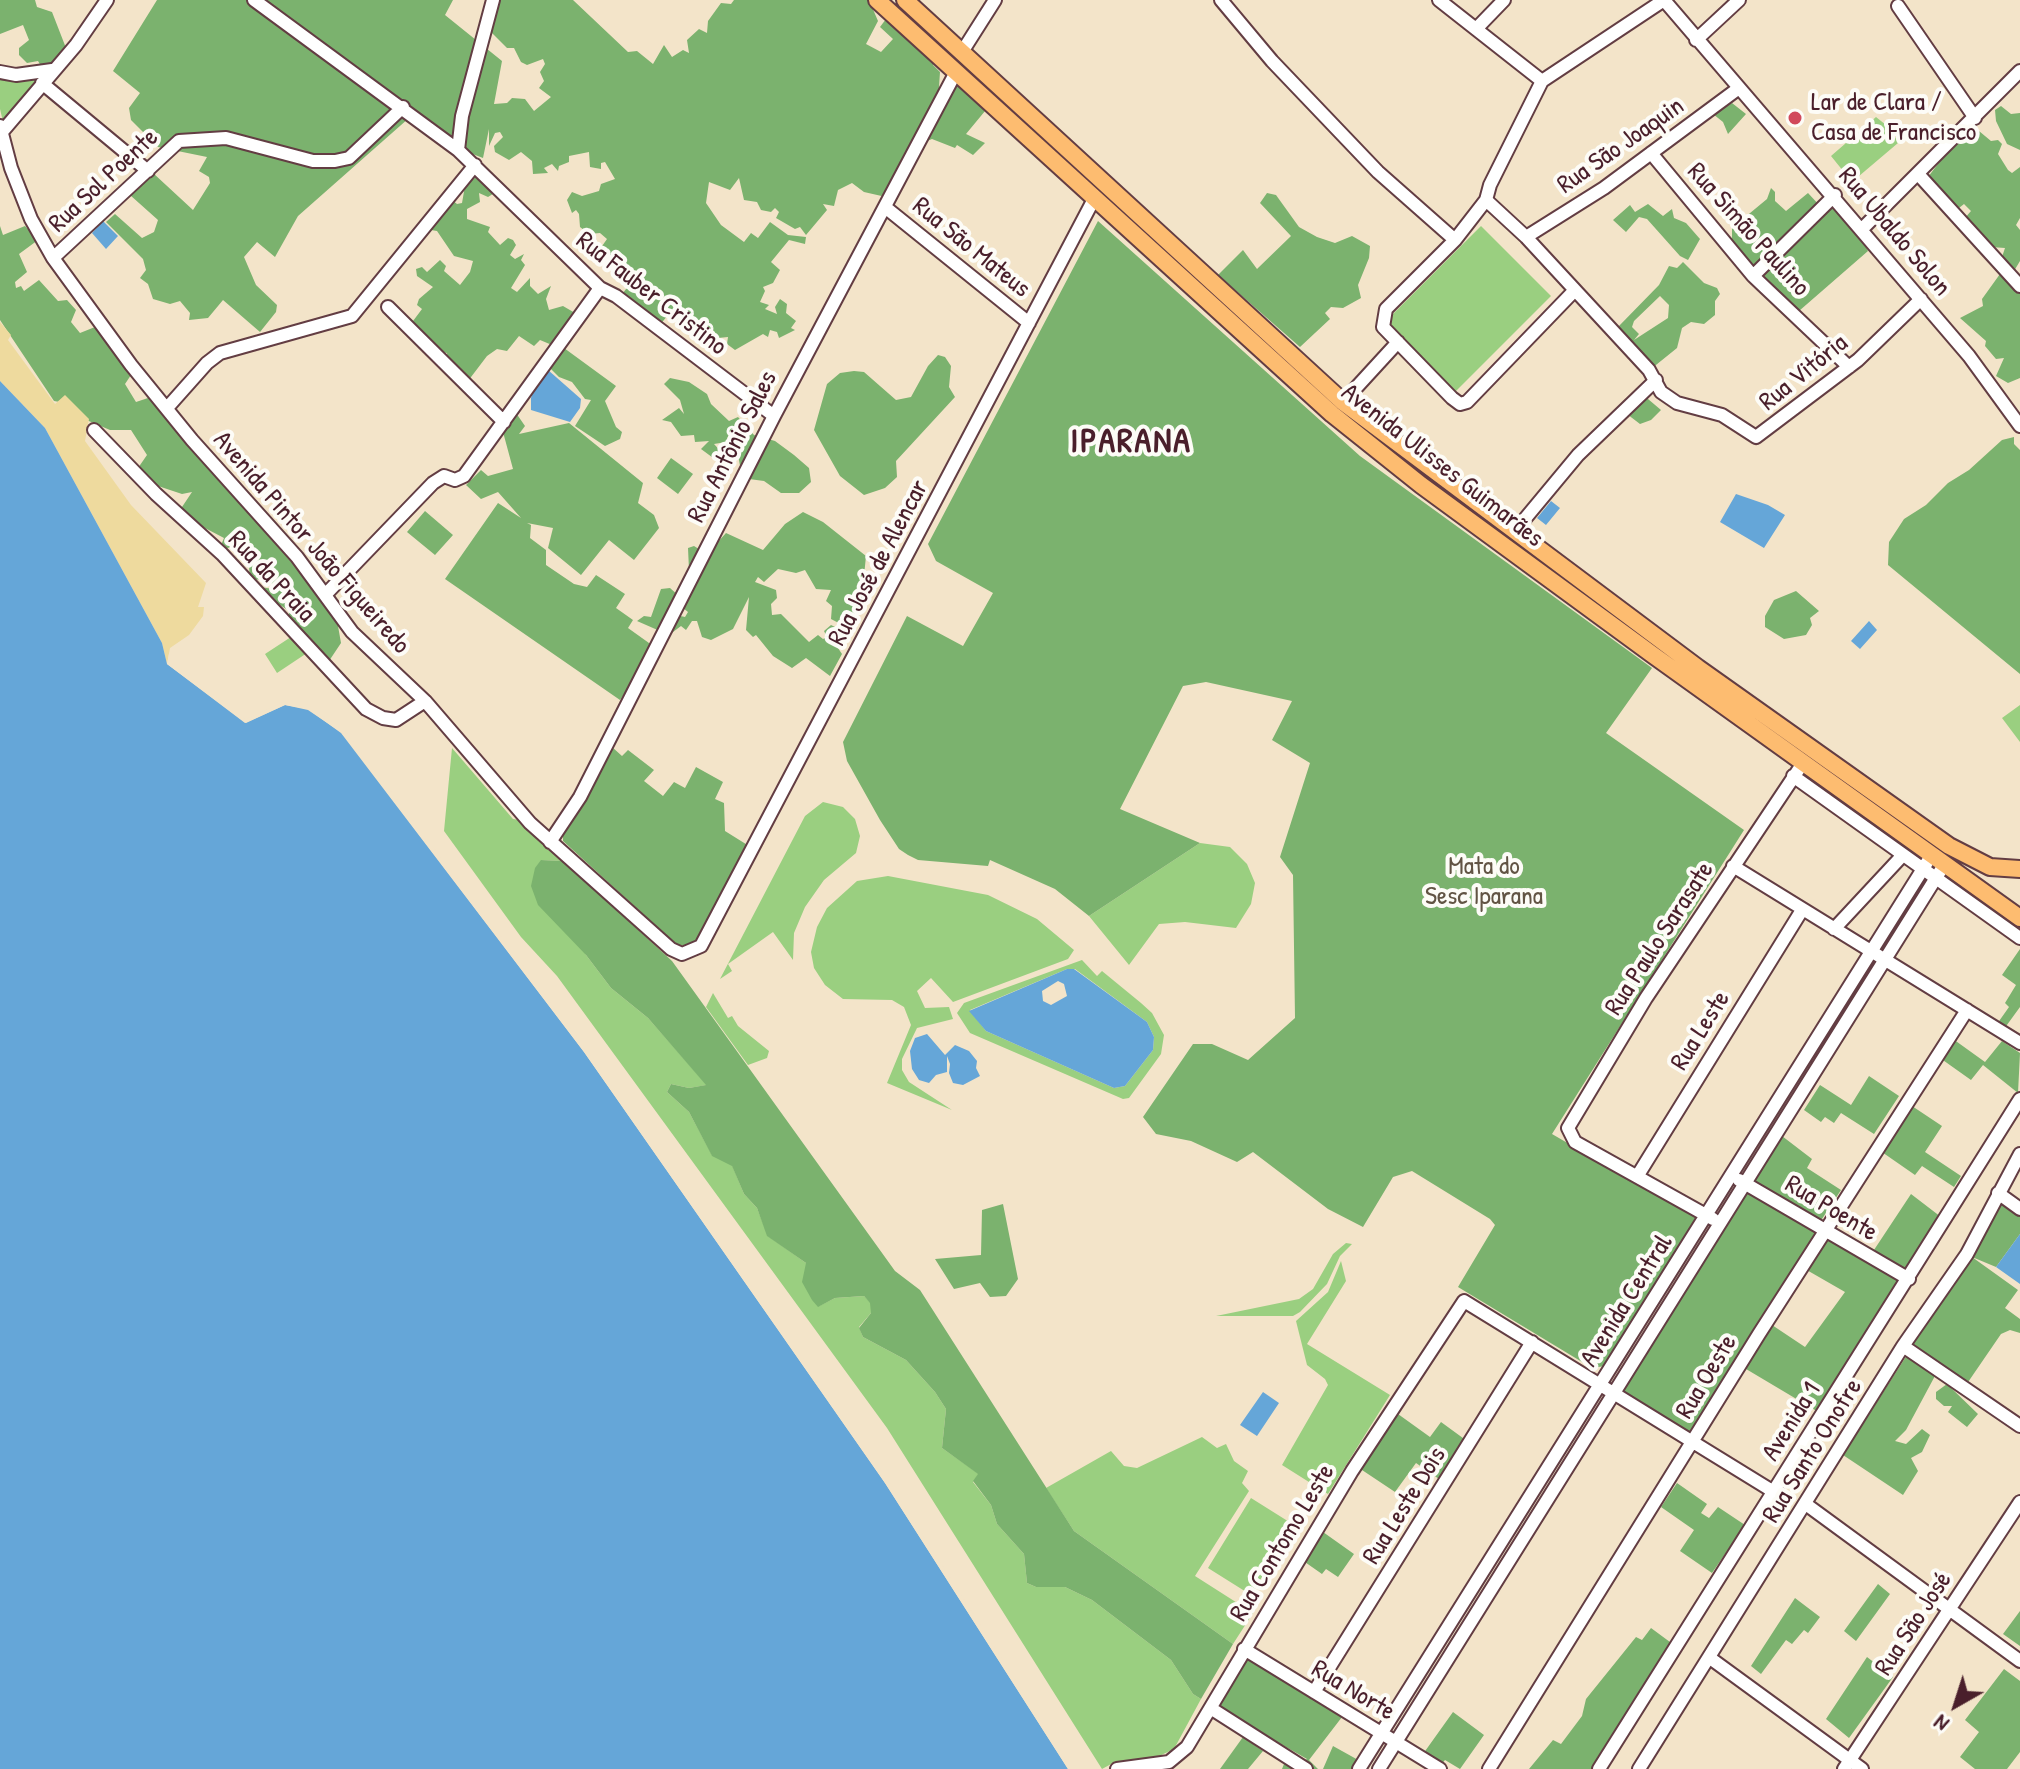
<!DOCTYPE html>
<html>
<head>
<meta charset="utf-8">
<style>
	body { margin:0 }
	#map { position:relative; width:2020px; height:1769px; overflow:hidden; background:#f3e4c9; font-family:"Patrick Hand",sans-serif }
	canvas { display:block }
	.north { position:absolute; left:1916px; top:1665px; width:80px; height:80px; -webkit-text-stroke:6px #fdfcf7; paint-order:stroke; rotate:219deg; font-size:22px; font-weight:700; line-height:32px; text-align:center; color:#4a1f2b }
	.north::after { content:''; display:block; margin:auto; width:28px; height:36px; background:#4a1f2b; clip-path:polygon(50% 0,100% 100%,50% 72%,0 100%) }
</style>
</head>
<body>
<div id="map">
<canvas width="2020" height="1769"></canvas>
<div class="north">N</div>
</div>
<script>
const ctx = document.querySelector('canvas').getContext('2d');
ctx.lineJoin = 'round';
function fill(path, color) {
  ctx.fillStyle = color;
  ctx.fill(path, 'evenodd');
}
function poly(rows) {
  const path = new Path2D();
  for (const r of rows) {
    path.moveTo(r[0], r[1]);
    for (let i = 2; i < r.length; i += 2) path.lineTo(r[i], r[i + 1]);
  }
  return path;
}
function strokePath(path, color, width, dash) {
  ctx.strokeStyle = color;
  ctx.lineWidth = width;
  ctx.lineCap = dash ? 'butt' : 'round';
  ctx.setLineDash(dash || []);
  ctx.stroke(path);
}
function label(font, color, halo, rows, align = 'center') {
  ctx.font = font + ' "Patrick Hand",sans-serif';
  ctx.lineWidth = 8;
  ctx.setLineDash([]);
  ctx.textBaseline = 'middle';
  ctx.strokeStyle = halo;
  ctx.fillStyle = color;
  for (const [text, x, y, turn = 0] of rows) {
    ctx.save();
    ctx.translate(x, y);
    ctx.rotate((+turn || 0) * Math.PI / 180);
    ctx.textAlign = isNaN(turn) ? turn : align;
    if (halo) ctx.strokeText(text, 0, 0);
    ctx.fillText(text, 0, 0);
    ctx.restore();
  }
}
fill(poly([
	[0,75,41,80,4,126,0,109],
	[1876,117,1891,129,1898,143,1852,182,1831,156],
	[1481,226,1551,296,1455,392,1385,322],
	[294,635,307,653,277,673,265,654],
	[2020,705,2020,742,2002,718],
	[452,748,513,819,520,820,563,861,541,860,586,955,611,988,648,1018,707,1085,689,1088,671,1084,667,1092,689,1112,712,1155,732,1165,744,1194,757,1208,768,1236,806,1263,819,1306,835,1298,864,1296,871,1303,871,1313,859,1327,863,1337,906,1360,935,1392,946,1409,942,1448,979,1474,973,1482,991,1505,997,1524,1024,1554,1027,1583,1036,1587,1065,1587,1092,1600,1171,1660,1193,1694,1201,1699,1174,1749,1155,1758,1113,1763,1102,1769,887,1428,557,976,521,937,444,831],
	[823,802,843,807,855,819,860,836,856,853,824,880,805,907,794,933,793,960,773,932,728,964,732,971,720,979,805,816],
	[1200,843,1230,847,1247,864,1255,883,1251,904,1236,928,1185,922,1159,924,1129,965,1089,916],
	[888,876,988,895,1037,919,1074,950,1068,959,953,1002,931,978,917,991,925,1008,949,1007,953,1019,917,1028,902,1059,902,1070,909,1082,952,1110,887,1083,911,1025,904,1007,892,1000,843,999,825,985,814,968,811,952,817,927,827,908,857,881],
	[1082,960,1097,976,1102,971,1141,1003,1152,1013,1164,1035,1161,1054,1129,1098,1123,1099,970,1033,957,1013,964,1003],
	[1067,969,1075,969,1147,1022,1154,1037,1153,1050,1125,1086,1114,1088,986,1031,970,1010],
	[713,993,728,1018,732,1016,738,1026,769,1051,767,1058,748,1065,706,1007],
	[1346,1243,1352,1244,1340,1256,1327,1284,1300,1312,1293,1316,1216,1316,1299,1299,1313,1289,1333,1254],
	[1341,1261,1346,1281,1307,1344,1390,1395,1328,1494,1282,1465,1328,1385,1325,1379,1307,1365,1296,1321,1328,1292],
	[1202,1437,1217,1448,1226,1444,1234,1461,1248,1471,1242,1483,1249,1491,1195,1576,1253,1613,1233,1644,1074,1531,1046,1488,1111,1451,1124,1466,1137,1468],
	[1251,1498,1294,1525,1251,1595,1208,1568]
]), '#9acf80');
fill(poly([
	[0,0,35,0,37,7,52,12,66,48,51,67,41,66,38,61,27,63,19,55,19,48,29,40,23,25,0,34],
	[157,0,453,0,445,15,502,61,494,104,507,103,512,98,525,99,534,111,551,97,539,88,544,81,540,72,545,64,543,59,527,65,521,62,514,48,507,48,486,27,497,0,573,0,628,52,637,51,653,64,664,45,672,57,683,50,689,53,687,40,699,29,707,33,708,21,721,3,731,4,734,0,869,0,878,21,866,44,881,52,893,39,880,27,886,19,935,60,933,65,940,72,939,87,962,85,990,105,966,134,985,143,973,155,957,145,955,148,932,139,927,141,886,197,864,192,852,183,838,190,834,206,823,204,827,210,806,235,800,227,795,229,776,218,779,212,775,208,771,212,761,210,757,202,744,200,739,178,730,190,709,182,706,203,721,225,744,242,751,233,758,238,770,222,788,235,806,237,805,244,789,240,771,262,780,270,773,283,763,287,765,291,760,302,769,305,765,309,777,314,775,307,780,299,787,304,786,313,796,321,791,328,795,330,779,338,777,332,770,330,768,337,763,334,735,350,727,344,728,337,708,339,691,332,700,322,688,313,679,323,668,315,659,326,620,297,638,273,600,249,607,239,600,233,589,234,580,227,579,214,576,210,572,213,567,200,572,192,582,196,599,191,601,184,615,179,605,162,601,163,601,169,590,167,589,152,569,156,569,162,559,166,558,171,552,164,544,168,548,173,533,174,532,161,521,152,509,160,495,152,494,146,503,137,500,132,495,133,489,146,489,129,483,158,436,140,409,118,298,216,275,257,257,242,244,257,256,285,277,305,276,312,260,332,223,300,208,318,189,320,190,313,180,301,170,304,153,299,148,284,140,278,146,270,143,259,106,222,115,214,142,238,154,232,158,220,130,195,153,173,193,210,210,183,209,177,199,171,207,157,158,147,131,120,129,108,140,93,113,71],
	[1732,103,1746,114,1728,134,1723,122,1713,114],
	[2001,106,2011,114,2020,113,2020,150,2007,144,1996,121,1995,110],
	[1979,131,1991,141,1998,140,2002,144,1998,154,2008,170,2012,173,2020,167,2020,218,2016,225,2020,230,2020,261,2014,271,2002,257,2005,248,1991,247,1964,219,1971,211,1964,204,1959,208,1928,177,1957,139,1968,141],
	[477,176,496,192,488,197,479,193,480,202,467,209,467,219,490,227,488,232,500,245,508,238,513,240,516,245,510,255,515,259,524,254,521,260,525,265,511,288,517,292,530,278,530,286,538,294,551,286,546,299,549,310,563,306,575,313,552,345,540,340,534,346,519,336,507,351,497,349,487,356,468,381,458,367,448,364,447,353,434,351,405,316,413,321,422,309,417,305,419,299,433,287,417,276,416,269,422,267,427,272,440,260,446,266,444,271,460,285,470,272,473,261,454,256,437,231,431,230,452,200,457,204,462,203,465,186],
	[1771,188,1775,192,1775,201,1786,211,1808,193,1821,207,1754,267,1732,240,1732,228,1767,199],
	[1267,193,1276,195,1299,227,1317,237,1335,243,1352,236,1370,246,1369,258,1358,285,1361,298,1343,308,1331,307,1325,313,1330,319,1300,347,1218,275,1243,250,1257,269,1291,236,1260,203],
	[1648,204,1663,216,1672,209,1674,218,1686,223,1700,239,1688,260,1680,256,1647,219,1639,217,1626,232,1613,220,1630,205,1635,212],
	[1834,206,1857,230,1868,251,1799,311,1765,280,1764,274,1829,207],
	[1098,221,1360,456,1652,668,1606,733,1744,830,1552,1134,1700,1220,1605,1366,1592,1368,1458,1287,1495,1225,1490,1219,1412,1171,1393,1177,1363,1227,1328,1209,1253,1152,1237,1162,1191,1141,1156,1134,1143,1117,1193,1044,1212,1044,1248,1060,1295,1018,1293,875,1280,857,1310,763,1272,740,1292,701,1206,682,1183,686,1120,809,1200,843,1089,916,1055,889,990,860,988,866,918,860,908,855,899,849,880,820,847,761,843,742,907,616,963,646,993,593,936,561,928,544],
	[0,226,3,235,25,226,38,240,19,254,27,272,15,282,16,288,21,286,24,291,39,280,58,301,67,300,76,310,71,322,80,333,100,325,125,362,131,375,125,384,136,402,151,397,232,493,277,527,347,629,338,626,341,643,329,661,289,622,289,611,258,590,260,587,280,590,265,578,250,581,249,566,253,557,245,553,242,557,236,546,219,550,224,538,203,527,201,534,178,513,192,492,182,494,158,486,138,468,147,455,131,430,110,430,77,416,65,403,54,401,0,320],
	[1683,262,1704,283,1717,288,1720,294,1715,301,1715,315,1704,324,1691,322,1682,328,1677,348,1651,369,1619,330,1619,326,1659,285,1669,266,1677,268],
	[1660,296,1669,305,1668,318,1634,340,1639,334,1632,327,1634,321],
	[2000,274,2020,291,2020,378,2008,383,1996,376,2004,358,1996,359,1985,346,1986,341,1960,318,1983,306,1982,299],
	[564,348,616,386,605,401,616,427,622,432,620,439,605,446,575,426,591,400,585,399,572,382,559,377,550,368],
	[938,355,945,357,951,366,949,387,955,397,896,461,897,477,885,488,864,495,840,476,814,430,827,384,840,373,854,371,864,372,896,400,911,397,928,366],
	[670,378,689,382,707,394,711,404,729,421,738,417,754,435,775,441,794,455,809,468,811,482,799,493,781,493,764,481,749,479,741,471,738,455,728,447,741,436,730,431,726,442,714,444,725,456,720,463,701,449,709,441,695,442,694,435,681,436,671,422,662,420,679,408,684,414,680,400,664,384],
	[1648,399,1661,410,1651,420,1640,424,1623,411,1632,400],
	[516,413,525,426,519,434,569,423,643,483,638,503,654,515,659,528,634,560,609,540,581,575,548,548,553,528,527,523,531,525,530,538,546,550,546,565,574,584,587,587,596,575,625,594,616,608,633,620,628,628,656,648,620,700,445,579,498,503,521,518,498,492,481,499,466,485,481,470,488,476,513,469,503,432],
	[2014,437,2014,444,2020,450,2020,674,1888,565,1889,542,1904,519,1926,505,1948,483,1969,470,2002,440],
	[671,458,693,474,678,494,657,478],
	[425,511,453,535,435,555,407,532],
	[803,512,823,522,866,556,864,576,873,583,869,590,866,590,853,620,858,623,852,630,831,619,832,606,826,601,831,590,816,589,805,570,796,573,778,569,764,582,758,577,755,582,776,590,777,598,771,604,772,615,781,614,809,642,818,635,823,639,827,637,824,631,831,625,835,627,840,633,834,642,842,654,830,676,806,658,792,668,773,656,756,635,753,637,746,630,749,597,733,629,711,640,702,637,697,621,692,621,686,630,681,626,669,635,637,621,644,616,651,617,661,589,670,588,679,596,676,615,685,617,688,612,683,608,698,576,689,570,688,548,694,546,707,554,726,533,763,550,785,524],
	[1796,591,1819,611,1810,618,1812,625,1806,635,1784,639,1765,627,1765,616,1774,600],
	[612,747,622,756,628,750,654,770,644,781,663,796,674,782,685,788,696,767,723,782,715,799,724,803,725,831,749,846,703,935,692,945,677,945,563,841,563,834],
	[541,860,563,861,672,961,895,1271,920,1290,1074,1531,1233,1644,1201,1699,1193,1694,1171,1660,1092,1600,1065,1587,1036,1587,1027,1583,1024,1554,997,1524,991,1505,973,1481,978,1474,942,1448,946,1409,935,1392,906,1360,863,1337,859,1328,871,1313,870,1303,864,1296,835,1298,818,1307,812,1300,802,1282,806,1263,767,1236,757,1208,744,1194,732,1166,712,1156,689,1112,667,1092,671,1084,689,1088,706,1085,648,1018,611,988,586,955,538,905,531,886,535,868],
	[2020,949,2020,1007,2004,1029,1997,1024,2009,1007,2005,1003,2016,985,2002,975],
	[1953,1039,1985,1062,2002,1041,2020,1053,2018,1093,1983,1065,1971,1080,1940,1058],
	[1869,1076,1899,1096,1874,1134,1841,1113,1834,1123,1825,1117,1821,1122,1804,1110,1820,1085,1851,1105],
	[1909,1104,1942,1126,1925,1152,1961,1176,1954,1187,1922,1166,1915,1175,1879,1150],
	[1782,1136,1812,1159,1807,1168,1841,1190,1820,1222,1753,1182],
	[1747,1190,1818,1234,1707,1404,1707,1412,1688,1434,1620,1391],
	[2003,1193,2020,1205,2020,1234,1996,1267,1972,1257,2018,1290,2005,1308,2020,1319,2020,1333,2010,1330,2001,1334,1964,1388,1903,1346],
	[1911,1194,1941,1217,1902,1274,1870,1256],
	[1003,1204,1018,1279,1006,1296,990,1297,980,1283,954,1289,935,1259,981,1255,982,1210],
	[1826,1236,1905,1281,1820,1413,1741,1366,1769,1323,1805,1347,1845,1292,1805,1269],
	[1907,1355,1936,1374,1906,1430,1895,1441,1906,1444,1922,1429,1930,1435,1922,1452,1911,1458,1918,1471,1903,1495,1843,1455],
	[1947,1384,1978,1414,1967,1427,1948,1412,1952,1406,1944,1406,1936,1399,1936,1392],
	[1398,1414,1430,1437,1441,1422,1467,1441,1439,1479,1416,1463,1395,1492,1359,1468],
	[1677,1483,1707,1504,1701,1513,1709,1518,1718,1507,1745,1525,1712,1573,1680,1551,1694,1530,1661,1507],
	[1323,1532,1354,1554,1338,1577,1326,1569,1322,1574,1302,1560],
	[1878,1584,1890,1594,1856,1641,1844,1631],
	[1795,1598,1820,1617,1808,1633,1804,1630,1792,1644,1786,1640,1761,1674,1751,1666],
	[2020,1611,2020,1646,2003,1634],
	[1651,1628,1674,1645,1596,1769,1529,1769,1553,1740,1561,1744,1582,1716,1586,1699,1636,1637,1642,1640],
	[1242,1654,1342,1717,1309,1760,1318,1769,1282,1769,1284,1764,1296,1765,1307,1759,1216,1707],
	[1867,1657,1893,1677,1849,1738,1826,1719],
	[2004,1669,2020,1681,2020,1752,2007,1769,1975,1769,1960,1757,1979,1732,1965,1720],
	[1453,1712,1484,1735,1460,1769,1445,1760,1440,1766,1423,1754],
	[1243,1737,1263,1751,1248,1769,1220,1769],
	[1333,1746,1360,1761,1355,1769,1323,1769]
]), '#7bb26e');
fill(poly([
	[0,322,11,335,8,340,55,404,65,395,89,419,85,441,131,505,206,583,198,607,204,607,203,616,189,635,170,648,167,664,162,643,45,428,0,381]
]), '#eeda9e');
fill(poly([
	[103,221,118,236,106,249,92,233],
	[548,370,581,399,580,408,570,422,531,410,531,398,536,383],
	[0,381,45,428,162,643,167,664,245,723,285,705,308,709,341,733,584,1052,885,1483,1068,1769,0,1769],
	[1736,494,1768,505,1785,515,1764,548,1720,522],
	[1551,501,1560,508,1546,525,1537,518],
	[1869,621,1877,630,1860,649,1851,641],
	[1067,969,1074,969,1147,1022,1154,1037,1153,1050,1125,1086,1114,1088,986,1031,969,1011],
	[1058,981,1064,984,1067,996,1051,1005,1043,1001,1042,991],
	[927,1034,945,1055,955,1045,969,1051,977,1061,976,1068,980,1076,963,1085,953,1083,949,1073,950,1064,947,1056,947,1072,936,1075,929,1083,919,1080,912,1069,910,1051,915,1038],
	[2020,1234,2020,1284,1996,1267],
	[1263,1392,1279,1403,1257,1436,1240,1425]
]), '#65a6d8');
fill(poly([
	[169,654,171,662,246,719,285,701,310,706,345,731,587,1050,888,1480,1072,1769,1068,1769,885,1483,584,1052,342,733,308,710,285,705,246,723,167,664]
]), '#f3e4c9');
const minor = poly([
	[254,0,458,150,600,288,616,296,774,416],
	[1221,0,1272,61,1378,172,1455,240],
	[1439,0,1542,81],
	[1664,0,1969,356,2020,426],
	[1898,6,1975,118],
	[1476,29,1504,0],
	[1696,40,1739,0],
	[962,52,995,0],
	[0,72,16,75,52,70],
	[42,83,148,171],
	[0,126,11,168,31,219,53,258,131,365,192,440,297,557,352,632,425,701,530,823,671,949,682,954,701,946,1094,199],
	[1,133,76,45,107,0],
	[458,150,462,116,493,0],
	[1651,153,1753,276,1849,367],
	[1919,175,2020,286],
	[1486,200,1526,237,1649,370,1661,392,1677,403,1722,415,1756,437,1858,360,1921,299],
	[885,207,1029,323],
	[1862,229,2020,71],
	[1526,237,1604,188,1739,88],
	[53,258,179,141,226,138,313,161,335,161,349,158,403,107],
	[1753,276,1835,195],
	[1574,291,1467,402,1460,404,1452,398,1383,327,1386,309,1455,240,1486,200,1490,185,1542,81,1664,0],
	[388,307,504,422],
	[1343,402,1398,342],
	[167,408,207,363,220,353,352,316,475,165],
	[94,430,156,494,222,554,366,709,383,718,396,720,425,701],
	[1514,532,1578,455,1656,380],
	[325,595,433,483,444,476,455,480,464,476,600,288],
	[1793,776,2020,938],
	[550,842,580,797,774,416,956,72],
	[1733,866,2020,1043],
	[1834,929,1902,856],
	[1638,1175,1802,910],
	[1739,1180,1909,1279],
	[1998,1193,2020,1209],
	[1713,1219,1575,1142,1568,1128,1646,998,1803,763],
	[1903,1346,2020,1426],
	[1807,1505,2020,1661],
	[1244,1649,1440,1769],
	[1710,1658,1862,1769],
	[1314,1692,1532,1342],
	[1212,1709,1306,1769],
	[1117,1769,1169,1762,1187,1747,1352,1471,1464,1301,1774,1492],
	[1359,1769,1931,856],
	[1379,1769,1944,865],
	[1489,1769,1759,1334,1967,1010],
	[1599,1769,2020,1099],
	[1639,1769,1903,1346,1967,1254,2020,1154],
	[1844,1769,2020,1502]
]);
const major = poly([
	[877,0,1332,414,1421,485,1653,655,2020,918],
	[905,0,1343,402,1698,668,1949,846,1990,867,2020,869]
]);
strokePath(minor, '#633d43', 16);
strokePath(major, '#633d43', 20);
strokePath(minor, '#fff', 12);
strokePath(major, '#fdbc70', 16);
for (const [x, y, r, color] of [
	[1795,118,8,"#d1495b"]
]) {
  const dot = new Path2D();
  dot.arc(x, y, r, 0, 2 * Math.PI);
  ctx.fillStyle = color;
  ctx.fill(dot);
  strokePath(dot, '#fdfcf7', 3);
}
label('26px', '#4a1f2b', '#fdfcf7', [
	["Lar de Clara /",1811,103],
	["Casa de Francisco",1811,133]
], 'left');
label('26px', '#4a1f2b', '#fdfcf7', [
	["Rua São Joaquin",1621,146,-35],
	["Rua Sol Poente",104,181,-43],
	["Rua Simão Paulino",1748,230,48],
	["Rua Ubaldo Solon",1894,232,50],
	["Rua São Mateus",971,248,39],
	["Rua Fauber Cristino",651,294,38],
	["Rua Vitória",1804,373,-39],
	["Rua Antônio Sales",733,447,-63],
	["Avenida Ulisses Guimarães",1442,466,38],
	["Avenida Pintor João Figueiredo",311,543,49],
	["Rua José de Alencar",879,563,-62],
	["Rua da Praia",271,577,47],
	["Rua Paulo Sarasate",1660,939,-57],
	["Rua Leste",1701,1031,-58],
	["Rua Poente",1831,1209,31],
	["Avenida Central",1627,1301,-58],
	["Rua Oeste",1707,1377,-59],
	["Avenida 1",1792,1422,-58],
	["Rua Santo Onofre",1813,1451,-58],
	["Rua Leste Dois",1405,1506,-58],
	["Rua Contomo Leste",1283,1543,-59],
	["Rua São José",1914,1624,-57],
	["Rua Norte",1353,1691,31]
]);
label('26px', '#625444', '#fdfcf7', [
	["Mata do",1484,867],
	["Sesc Iparana",1484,897]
]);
ctx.letterSpacing = '2px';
label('bold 34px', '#4a1f2b', '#fdfcf7', [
	["IPARANA",1131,443]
]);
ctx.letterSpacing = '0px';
</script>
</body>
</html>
